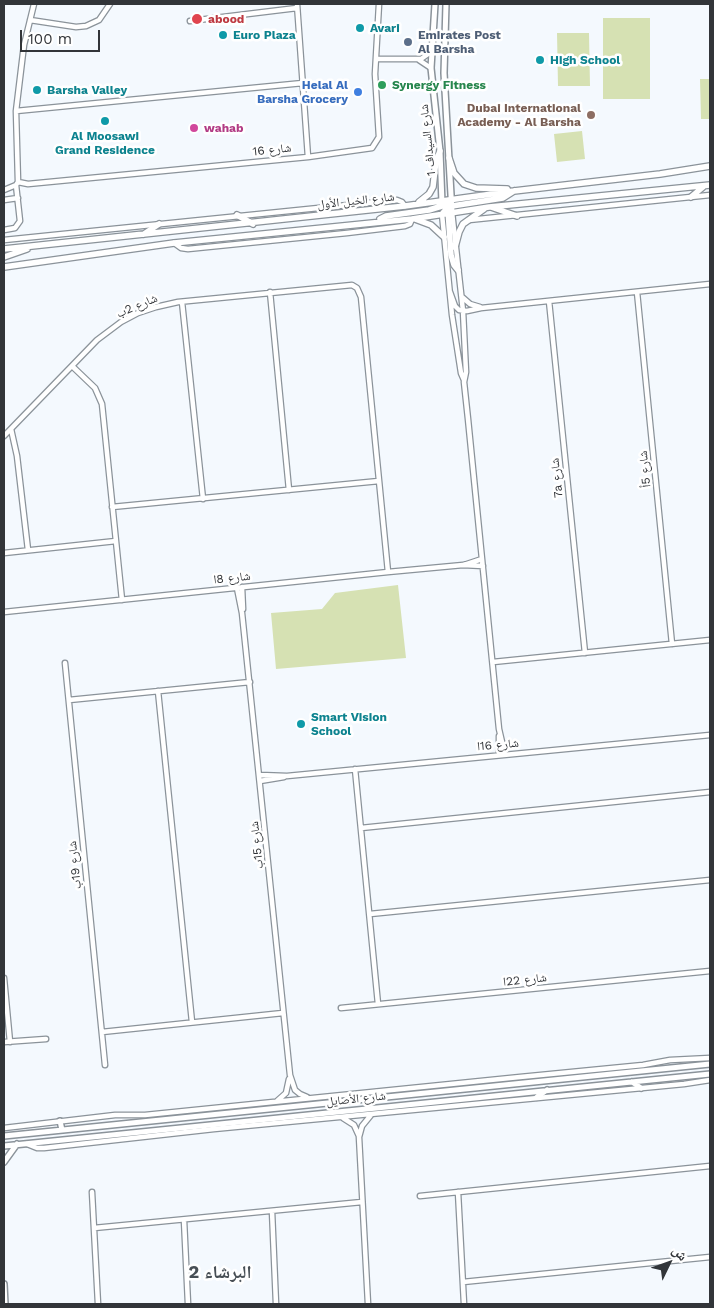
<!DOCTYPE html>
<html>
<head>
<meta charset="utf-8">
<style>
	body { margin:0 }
	#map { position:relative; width:714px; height:1308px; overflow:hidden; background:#f4f9fe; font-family:"Work Sans","Noto Naskh Arabic",sans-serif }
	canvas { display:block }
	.frame { position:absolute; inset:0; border:5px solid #323539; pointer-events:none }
	.north { position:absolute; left:644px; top:1238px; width:50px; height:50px; -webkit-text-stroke:4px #fff; paint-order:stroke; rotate:48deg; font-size:14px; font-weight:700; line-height:20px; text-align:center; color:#323539 }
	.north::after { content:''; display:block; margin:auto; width:18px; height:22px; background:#323539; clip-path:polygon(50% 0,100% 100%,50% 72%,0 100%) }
	.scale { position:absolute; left:20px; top:30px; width:80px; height:22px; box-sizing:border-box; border:2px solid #323539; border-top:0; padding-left:6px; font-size:15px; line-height:18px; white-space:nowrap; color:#323539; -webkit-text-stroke:4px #fff; paint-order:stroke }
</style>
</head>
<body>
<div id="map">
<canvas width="714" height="1308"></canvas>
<div class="frame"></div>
<div class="north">ش</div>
<div class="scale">100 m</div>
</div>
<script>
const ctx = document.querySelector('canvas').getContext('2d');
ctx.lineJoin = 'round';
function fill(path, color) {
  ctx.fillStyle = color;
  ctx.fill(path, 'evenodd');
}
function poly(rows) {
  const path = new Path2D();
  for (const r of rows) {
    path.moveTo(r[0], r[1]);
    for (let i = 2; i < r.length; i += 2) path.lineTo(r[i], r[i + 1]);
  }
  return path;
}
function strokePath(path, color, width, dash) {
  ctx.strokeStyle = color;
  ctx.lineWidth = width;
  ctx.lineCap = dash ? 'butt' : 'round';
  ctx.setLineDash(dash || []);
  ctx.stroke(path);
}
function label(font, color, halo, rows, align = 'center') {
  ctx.font = font + ' "Work Sans","Noto Naskh Arabic",sans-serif';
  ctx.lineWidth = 5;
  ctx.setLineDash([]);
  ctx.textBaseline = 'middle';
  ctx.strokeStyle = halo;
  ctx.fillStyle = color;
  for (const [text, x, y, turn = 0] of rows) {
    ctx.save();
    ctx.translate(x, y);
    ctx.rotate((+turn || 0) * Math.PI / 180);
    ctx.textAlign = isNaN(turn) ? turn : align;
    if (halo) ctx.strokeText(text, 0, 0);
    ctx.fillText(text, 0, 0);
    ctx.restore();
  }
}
fill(poly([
	[603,18,650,18,650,99,603,99],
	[557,33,589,33,590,86,558,86],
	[700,79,710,79,710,119,701,119],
	[582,131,585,159,557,162,554,134],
	[398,585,406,658,276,669,271,613,322,609,335,593]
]), '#d6e1b3');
const minor = poly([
	[34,4,24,45,16,111,18,182,28,184,308,157,372,148,379,137,375,74,379,4],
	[297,4,308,157],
	[30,20,76,27,86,26,99,20,110,4],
	[190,21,297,8],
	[376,59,421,59,431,52],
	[419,60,431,68],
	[16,111,303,83],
	[4,190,16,185],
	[4,200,18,198],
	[452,212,463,311,466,372,464,382,468,419,499,729,505,755],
	[442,214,452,315,461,373,464,380],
	[469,220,710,195],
	[4,230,15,228,20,221,16,185,18,182],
	[4,240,397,200,402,202,405,206],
	[174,243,181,248,188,249,347,233,405,226,410,224,412,219],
	[270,292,289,490],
	[450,292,455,306,459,310,467,311,481,308,710,284],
	[637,292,672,644],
	[462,297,470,304,480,307],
	[549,301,585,653],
	[182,302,203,499],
	[72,366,95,388,102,404,122,600],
	[11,429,17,456,28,550],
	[4,436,97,340,121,322,138,313,156,307,178,302,352,285,357,288,361,297,388,572],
	[112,507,379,481],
	[4,553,116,541],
	[464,565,482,559],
	[242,587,243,609],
	[237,588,242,613,290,1075,295,1090,300,1094,307,1097],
	[4,612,388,572,463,565,483,566],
	[493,662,710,640],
	[65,663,105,1065],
	[158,691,192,1022],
	[69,700,250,682],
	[499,755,499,736],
	[355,769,378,1004],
	[260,775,287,776,710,735],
	[260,781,284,777],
	[361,828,710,792],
	[370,914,710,880],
	[4,978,10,1042],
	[341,1008,710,971],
	[102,1032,283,1013],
	[4,1042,46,1039],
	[277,1101,286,1093,289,1079],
	[343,1118,354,1125,359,1136],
	[4,1128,115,1115,145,1115,520,1077,643,1065,670,1060,710,1058],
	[27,1144,37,1148,44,1148,214,1129,684,1084,710,1080],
	[92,1192,98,1304],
	[458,1192,464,1304],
	[420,1196,710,1166],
	[272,1211,276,1304],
	[184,1220,188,1304],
	[94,1228,362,1202],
	[463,1282,710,1257],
	[368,1304,359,1137,362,1126,371,1115]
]);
const tertiary = poly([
	[435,4,431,68,440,151,442,203],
	[446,4,444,73,452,212],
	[632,1082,641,1088],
	[537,1097,547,1090],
	[60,1121,62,1130],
	[4,1136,710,1064],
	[4,1146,710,1074],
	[4,1162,17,1144],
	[4,1284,5,1304]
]);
const secondary = poly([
	[449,158,454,173,464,184,476,188,507,189],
	[691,197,703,187],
	[419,202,429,194,433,187,436,161,440,151],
	[491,207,517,216],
	[448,210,451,255,454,265,458,270],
	[442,214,448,207,452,206,503,198,514,191],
	[237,215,253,224],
	[380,219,386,216,429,210,442,206,451,199],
	[415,219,431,225,444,237],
	[144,234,159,224],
	[455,247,459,232,463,224,484,209],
	[4,249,405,206,514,191,660,174,710,166],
	[4,257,27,249],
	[4,267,174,243,412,219,489,207,710,185]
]);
strokePath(minor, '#8b939a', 7);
strokePath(tertiary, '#8b939a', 8);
strokePath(secondary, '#8b939a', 8);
strokePath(minor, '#fff', 4.5);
strokePath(tertiary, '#fff', 5);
strokePath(secondary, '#fff', 5.5);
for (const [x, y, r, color] of [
	[197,19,6,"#e0444e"],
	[360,28,5,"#0f9aa8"],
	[223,35,5,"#0f9aa8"],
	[408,42,5,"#5c6f8a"],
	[540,60,5,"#0f9aa8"],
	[382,85,5,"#2e9e5b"],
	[37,90,5,"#0f9aa8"],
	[358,92,5,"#3f7fe0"],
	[591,115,5,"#8d6e63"],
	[105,121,5,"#0f9aa8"],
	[194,128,5,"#d1479c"],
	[301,724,5,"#0f9aa8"]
]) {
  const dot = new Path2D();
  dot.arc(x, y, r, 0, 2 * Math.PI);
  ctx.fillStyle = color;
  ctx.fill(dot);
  strokePath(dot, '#fff', 2);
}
label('bold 12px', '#be3a42', '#fff', [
	["abood",208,19]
], 'left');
label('bold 12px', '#0d838f', '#fff', [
	["Avari",370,28],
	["Euro Plaza",233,35],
	["High School",550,60],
	["Barsha Valley",47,90],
	["Al Moosawi",105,136,"center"],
	["Grand Residence",105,150,"center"],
	["Smart Vision",311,717],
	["School",311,731]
], 'left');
label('bold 12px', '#4e5e75', '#fff', [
	["Emirates Post",418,35],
	["Al Barsha",418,49]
], 'left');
label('bold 12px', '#366cbe', '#fff', [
	["Helal Al",348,85],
	["Barsha Grocery",348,99]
], 'right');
label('bold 12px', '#27864d', '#fff', [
	["Synergy Fitness",392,85]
], 'left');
label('bold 12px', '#785e54', '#fff', [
	["Dubai International",581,108],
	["Academy - Al Barsha",581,122]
], 'right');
label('bold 12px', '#b23c85', '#fff', [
	["wahab",204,128]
], 'left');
label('12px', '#323539', '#fff', [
	["شارع السيداف 1",428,140,-96],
	["شارع 16",272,150,-6],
	["شارع الخيل الأول",356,201,-6],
	["شارع 2ب",137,306,-23],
	["شارع 5أ",645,469,-96],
	["7a شارع",557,478,-96],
	["شارع 8ا",232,578,-6],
	["شارع 16ا",498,745,-5],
	["شارع 15ب",257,845,-96],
	["شارع 19ب",75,865,-96],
	["شارع 22ا",525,980,-6],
	["شارع الأصايل",356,1099,-6]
]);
label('bold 18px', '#484f55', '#fff', [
	["البرشاء 2",220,1273]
]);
</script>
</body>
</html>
